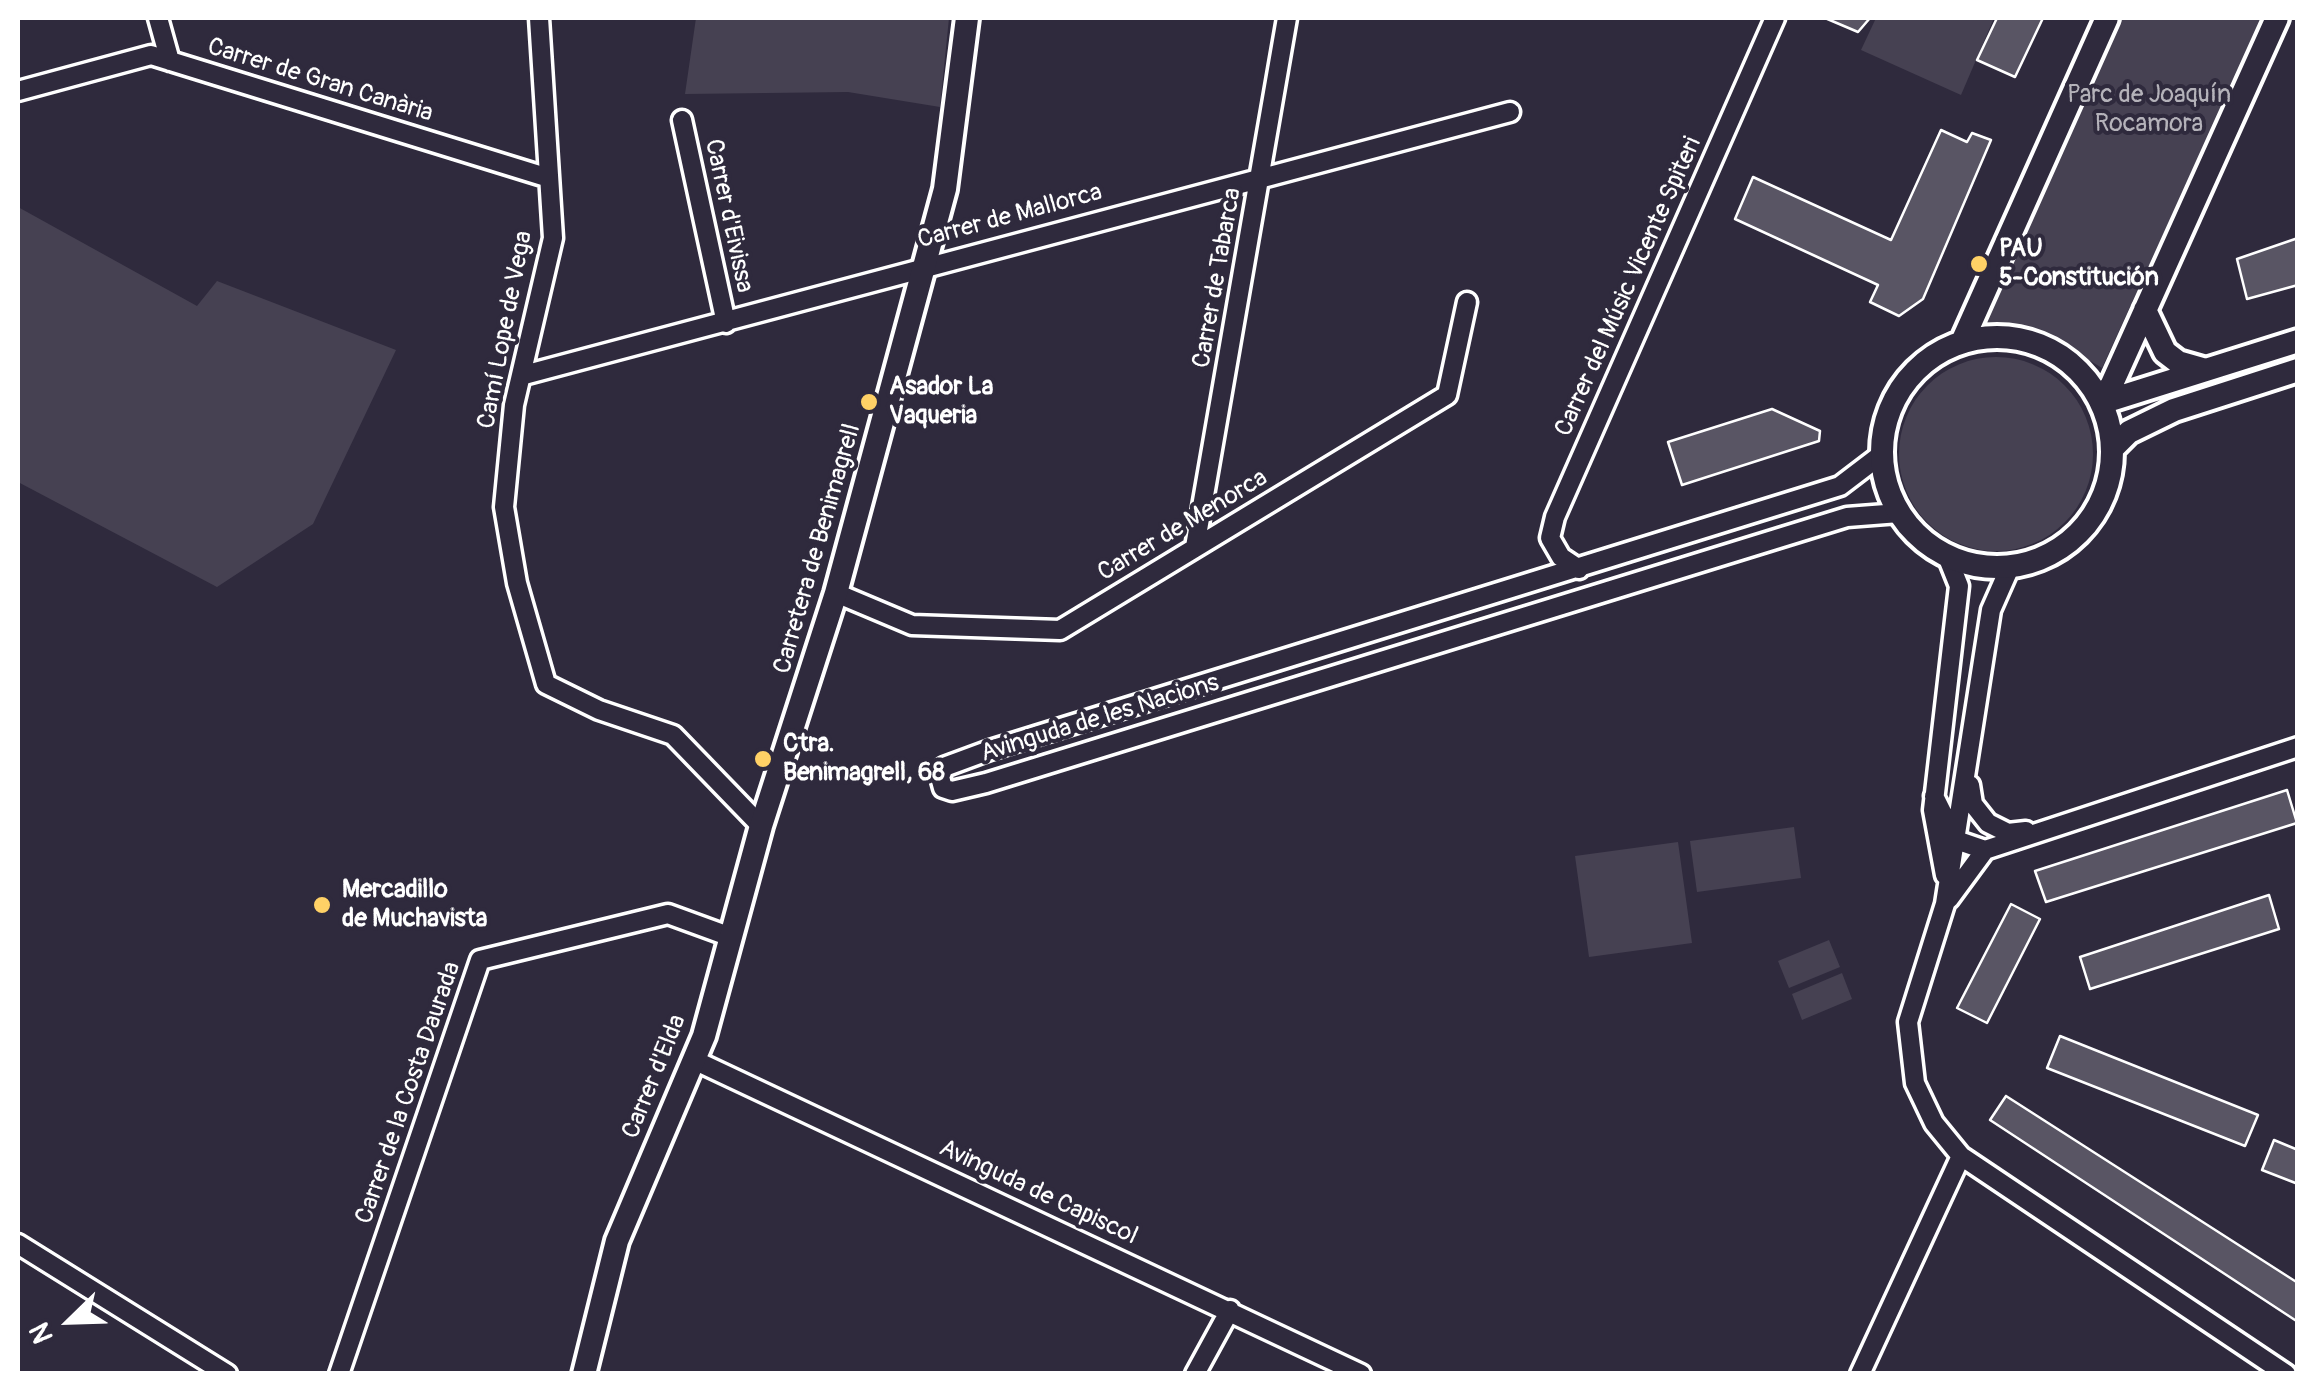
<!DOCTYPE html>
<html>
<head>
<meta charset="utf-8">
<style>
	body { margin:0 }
	#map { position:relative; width:2315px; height:1391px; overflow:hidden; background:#2f2a3d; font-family:Pangolin,sans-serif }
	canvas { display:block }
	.frame { position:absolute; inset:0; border:20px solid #fff; pointer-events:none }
	.north { position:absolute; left:20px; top:1271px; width:100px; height:100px; -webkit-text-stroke:8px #2f2a3d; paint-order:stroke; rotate:247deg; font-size:28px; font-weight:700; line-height:40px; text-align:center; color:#fff }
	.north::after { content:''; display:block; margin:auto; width:35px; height:45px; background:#fff; clip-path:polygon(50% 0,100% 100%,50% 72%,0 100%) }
</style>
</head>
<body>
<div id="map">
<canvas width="2315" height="1391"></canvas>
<div class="frame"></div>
<div class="north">N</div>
</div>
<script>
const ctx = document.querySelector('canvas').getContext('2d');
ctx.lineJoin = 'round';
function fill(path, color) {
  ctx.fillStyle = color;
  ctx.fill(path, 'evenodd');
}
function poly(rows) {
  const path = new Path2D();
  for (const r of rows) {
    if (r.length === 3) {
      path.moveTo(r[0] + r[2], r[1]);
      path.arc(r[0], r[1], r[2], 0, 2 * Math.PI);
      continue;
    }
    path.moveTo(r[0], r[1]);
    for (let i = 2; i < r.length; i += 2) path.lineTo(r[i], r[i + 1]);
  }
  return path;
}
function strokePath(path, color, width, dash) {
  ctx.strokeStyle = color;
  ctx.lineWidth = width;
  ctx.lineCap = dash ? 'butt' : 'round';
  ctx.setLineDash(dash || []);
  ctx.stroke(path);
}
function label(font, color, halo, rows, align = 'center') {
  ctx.font = font + ' Pangolin,sans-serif';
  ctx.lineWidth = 8;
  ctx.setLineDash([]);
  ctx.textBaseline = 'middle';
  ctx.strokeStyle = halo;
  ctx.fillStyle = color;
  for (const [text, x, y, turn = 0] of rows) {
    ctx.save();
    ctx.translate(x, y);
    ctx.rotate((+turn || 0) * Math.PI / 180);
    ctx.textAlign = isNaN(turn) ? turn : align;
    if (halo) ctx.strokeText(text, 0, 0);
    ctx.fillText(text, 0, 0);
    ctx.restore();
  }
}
fill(poly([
	[696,18,949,18,940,107,848,92,685,94],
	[1876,18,1994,18,1961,95,1861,50],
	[2121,18,2262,18,2102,368,2061,343,2008,329,1982,328],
	[18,207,197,306,217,281,396,350,313,524,217,587,18,482],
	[1996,454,97],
	[1794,827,1801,878,1697,892,1690,841],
	[1678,842,1692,943,1589,957,1575,856],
	[1829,940,1840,967,1789,988,1778,961],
	[1842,973,1852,999,1802,1020,1792,994]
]), '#464152');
const building = poly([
	[1825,18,1870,18,1858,32,1825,18],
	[1997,18,2043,18,2015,77,1977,60,1997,18],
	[1941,130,1967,142,1972,133,1991,140,1923,299,1899,316,1870,302,1878,285,1735,219,1753,177,1891,240,1941,130],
	[2298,238,2298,285,2247,299,2237,259,2298,238],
	[1772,409,1820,431,1819,441,1682,485,1668,442,1772,409],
	[2287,790,2297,823,2046,902,2035,871,2287,790],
	[2269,895,2279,929,2090,989,2080,957,2269,895],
	[2011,904,2040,919,1987,1023,1957,1008,2011,904],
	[2060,1036,2258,1115,2245,1146,2047,1068,2060,1036],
	[2006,1096,2298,1283,2298,1322,1990,1120,2006,1096],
	[2274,1140,2298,1150,2298,1184,2262,1170,2274,1140]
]);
fill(building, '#595564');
strokePath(building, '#fff', 2.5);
const minor = poly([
	[158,18,170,61],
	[539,18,553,238,514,405,504,507,517,583,546,684,599,710,673,735,761,826],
	[18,91,151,55,549,178],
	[682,120,726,323],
	[524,375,1510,112],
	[1882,454,1840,486,990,750,944,767,940,777,943,788,952,791,986,783,1847,517,1899,513],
	[1195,547,1287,18],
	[2010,567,1991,610,1945,904,1908,1022,1915,1083,1934,1123,1961,1156,2286,1374],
	[1579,569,1561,557,1550,538,1555,517,1775,18],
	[836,593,912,625,1060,630,1447,395,1467,302],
	[1970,785,1973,804,1988,823,2008,833,2026,831],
	[1934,796,1956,840,1985,850,2298,747],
	[1945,875,1933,810,1959,586,1947,556],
	[1949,899,1985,850],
	[694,1060,1361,1374],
	[18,1244,227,1374],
	[339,1374,480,960,668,914,731,937],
	[1195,1374,1230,1310],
	[1860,1374,1961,1156]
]);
const tertiary = poly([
	[2145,310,2165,352,2178,362,2206,370],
	[1997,452,115],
	[1962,342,2107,18],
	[2099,399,2111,386,2277,18],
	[2101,403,2298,341],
	[2113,448,2129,432,2174,410,2298,370],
	[584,1374,617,1241,704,1036,761,826,836,593,945,189,967,18]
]);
strokePath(minor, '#fff', 25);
strokePath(tertiary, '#fff', 30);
strokePath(minor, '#2f2a3d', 18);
strokePath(tertiary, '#2f2a3d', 22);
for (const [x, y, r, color] of [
	[1979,264,10,"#ffd166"],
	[869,402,10,"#ffd166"],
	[763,759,10,"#ffd166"],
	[322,905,10,"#ffd166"]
]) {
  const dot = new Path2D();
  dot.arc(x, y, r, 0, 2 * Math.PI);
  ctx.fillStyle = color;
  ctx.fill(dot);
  strokePath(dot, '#2f2a3d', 4);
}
label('25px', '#fff', '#2f2a3d', [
	["Carrer de Gran Canària",320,81,17],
	["Carrer d'Eivissa",728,216,78],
	["Carrer de Mallorca",1010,217,-15],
	["Carrer de Tabarca",1218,278,-80],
	["Carrer del Músic Vicente Spiteri",1629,287,-66],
	["Camí Lope de Vega",506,330,-79],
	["Carrer de Menorca",1183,526,-31],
	["Carretera de Benimagrell",818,549,-74],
	["Avinguda de les Nacions",1100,719,-17],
	["Carrer d'Elda",655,1077,-68],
	["Carrer de la Costa Daurada",409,1093,-71],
	["Avinguda de Capiscol",1038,1193,25]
]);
label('25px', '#b5b3ba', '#2f2a3d', [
	["Parc de Joaquín",2149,96],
	["Rocamora",2149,125]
]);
label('bold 25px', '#fff', '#2f2a3d', [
	["PAU",1999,250],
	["5-Constitución",1999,279],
	["Asador La",889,388],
	["Vaqueria",889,417],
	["Ctra.",783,745],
	["Benimagrell, 68",783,774],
	["Mercadillo",342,891],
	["de Muchavista",342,920]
], 'left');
</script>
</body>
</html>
